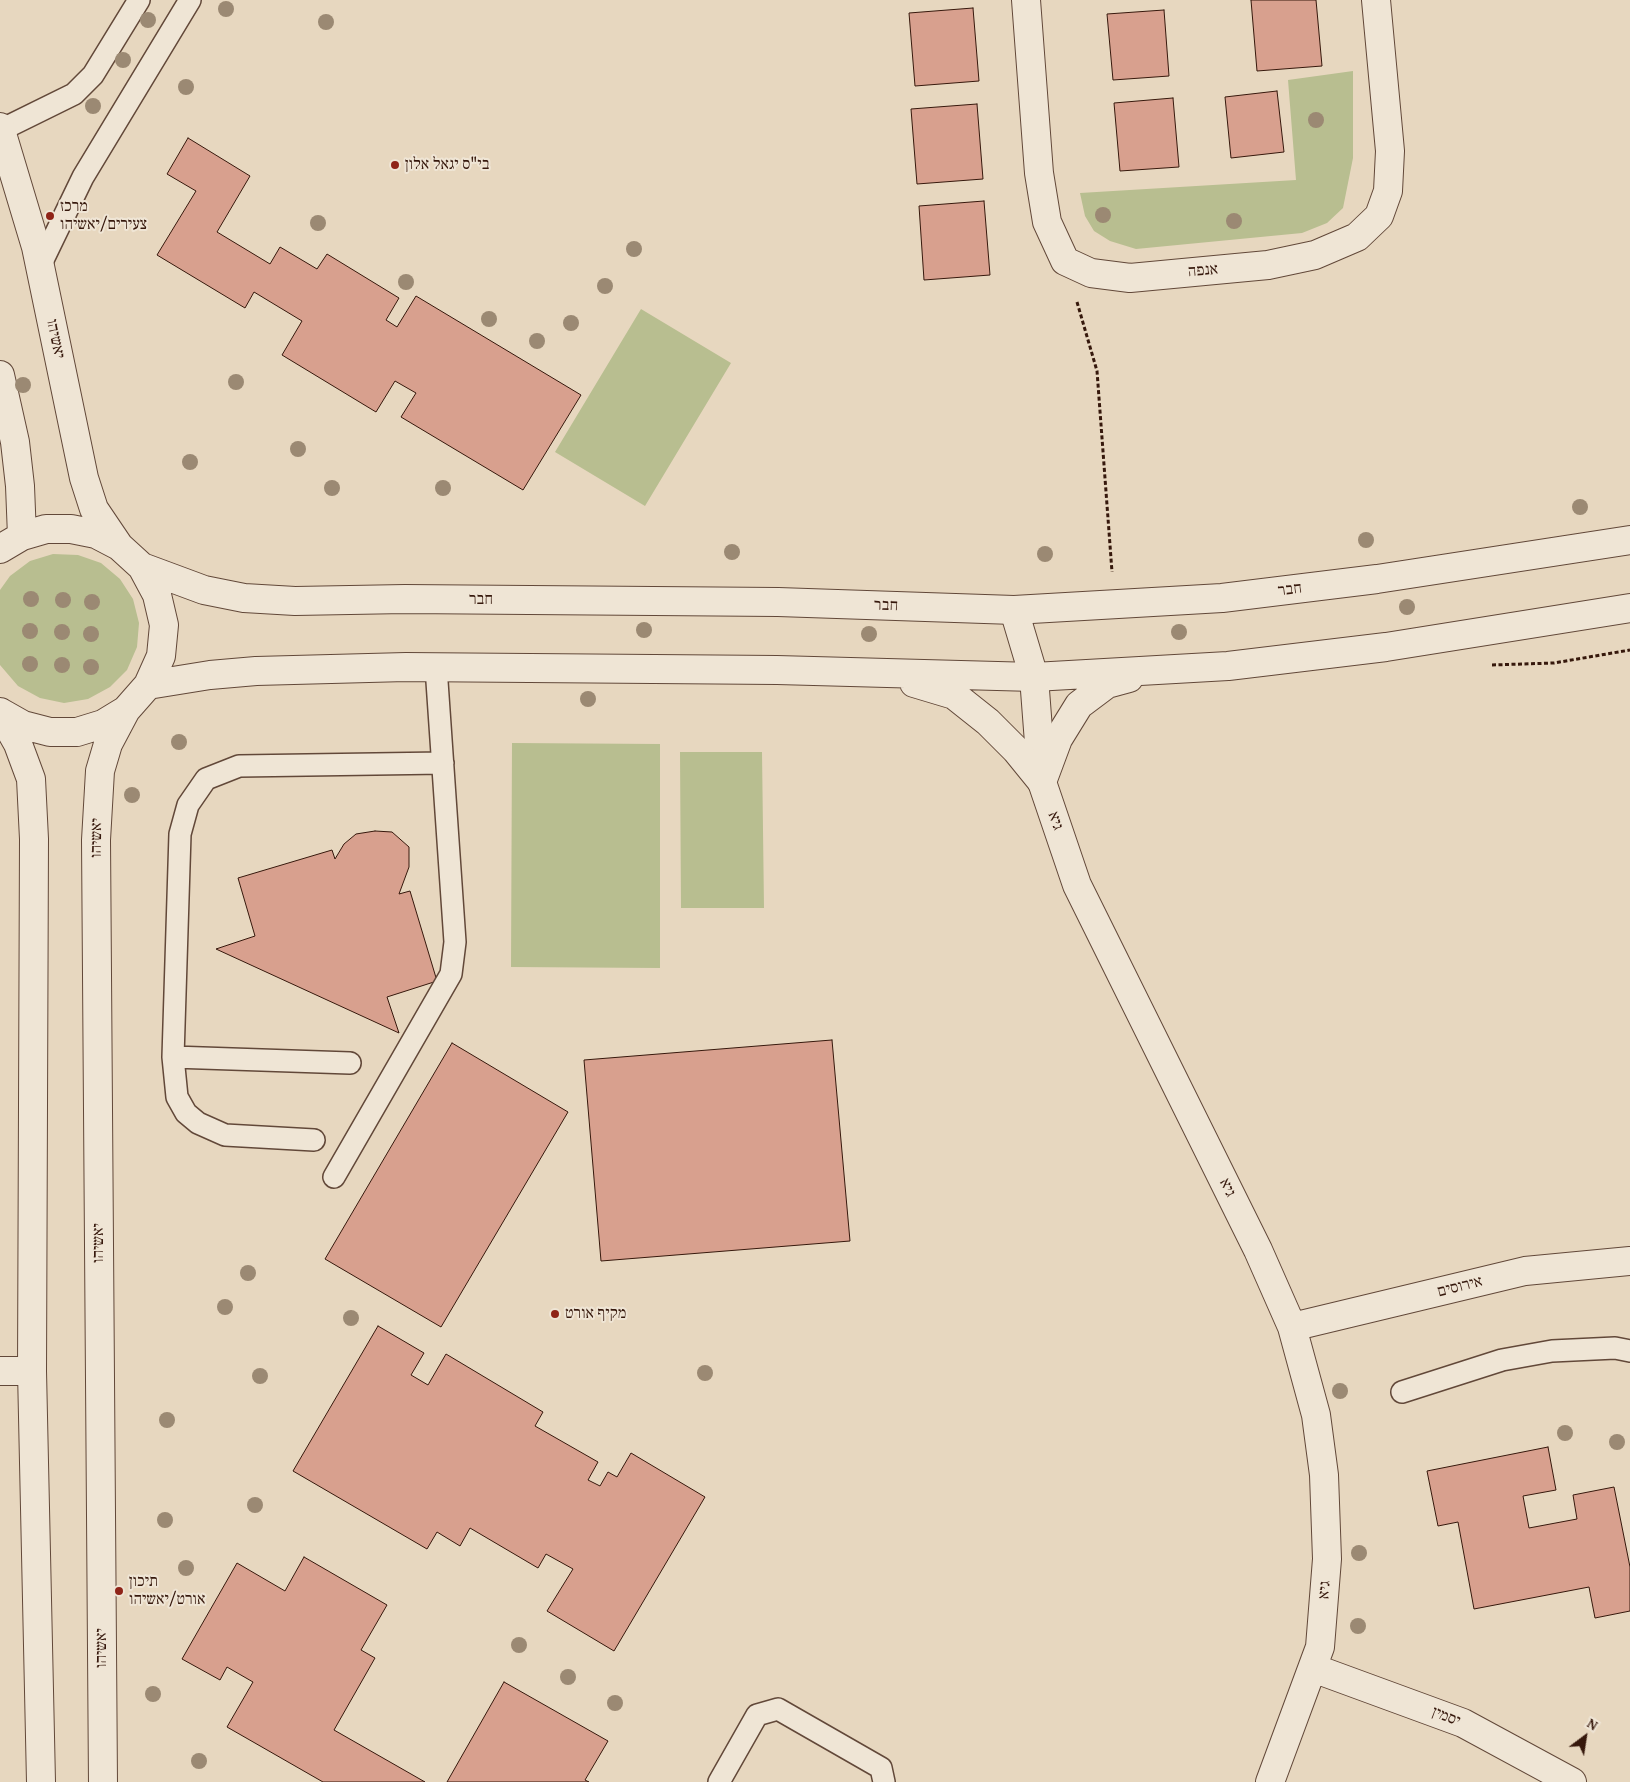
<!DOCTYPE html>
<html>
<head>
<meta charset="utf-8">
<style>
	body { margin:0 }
	#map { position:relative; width:1630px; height:1782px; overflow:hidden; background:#e7d7bf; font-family:"Gentium Book Plus",serif }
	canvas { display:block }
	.north { position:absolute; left:1560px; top:1712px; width:50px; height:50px; -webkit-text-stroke:4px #efe5d5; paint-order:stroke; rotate:31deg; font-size:14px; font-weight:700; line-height:20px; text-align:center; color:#36180c }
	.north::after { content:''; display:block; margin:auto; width:18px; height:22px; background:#36180c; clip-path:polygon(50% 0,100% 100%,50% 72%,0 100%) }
</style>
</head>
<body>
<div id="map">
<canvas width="1630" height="1782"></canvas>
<div class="north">N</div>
</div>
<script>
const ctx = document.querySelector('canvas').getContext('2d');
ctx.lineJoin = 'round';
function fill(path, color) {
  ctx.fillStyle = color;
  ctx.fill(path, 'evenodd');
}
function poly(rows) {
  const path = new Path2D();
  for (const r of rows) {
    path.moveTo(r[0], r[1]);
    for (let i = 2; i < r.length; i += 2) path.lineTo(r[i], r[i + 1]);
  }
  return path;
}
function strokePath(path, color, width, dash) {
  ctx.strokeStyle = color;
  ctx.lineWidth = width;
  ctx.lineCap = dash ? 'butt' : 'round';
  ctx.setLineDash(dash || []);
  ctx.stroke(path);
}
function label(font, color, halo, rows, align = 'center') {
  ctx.font = font + ' "Gentium Book Plus","Frank Ruhl Libre",serif';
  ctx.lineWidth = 4;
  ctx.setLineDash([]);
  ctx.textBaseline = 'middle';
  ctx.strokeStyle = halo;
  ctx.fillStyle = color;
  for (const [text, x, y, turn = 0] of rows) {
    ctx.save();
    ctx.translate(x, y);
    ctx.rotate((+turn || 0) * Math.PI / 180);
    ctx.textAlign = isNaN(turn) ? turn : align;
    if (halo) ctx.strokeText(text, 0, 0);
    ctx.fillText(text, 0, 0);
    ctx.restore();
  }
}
fill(poly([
	[1353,71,1353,158,1343,208,1327,223,1302,233,1136,249,1110,241,1094,231,1085,216,1080,193,1296,180,1288,80],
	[641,309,731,363,645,506,555,452],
	[53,554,78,555,101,563,120,579,133,599,139,623,137,647,127,670,110,687,88,699,64,703,40,698,18,686,0,665,0,590,10,576,30,561],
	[512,743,660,744,660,968,511,967],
	[680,752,762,752,764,908,681,908]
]), '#b8be90');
const building = poly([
	[1251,0,1316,0,1322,66,1257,71,1251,0],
	[973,8,979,81,915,86,909,13,973,8],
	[1164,10,1169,76,1113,80,1107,14,1164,10],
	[1277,91,1284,152,1231,158,1225,97,1277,91],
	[1173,98,1179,167,1120,171,1114,103,1173,98],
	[977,104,983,179,917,184,911,109,977,104],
	[188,138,250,176,217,232,270,264,280,247,317,269,327,254,399,298,386,320,397,327,416,296,581,395,523,490,401,417,416,393,395,381,376,412,282,355,302,321,254,292,245,308,157,255,196,191,167,174,188,138],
	[984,201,990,275,924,280,919,206,984,201],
	[375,831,392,832,409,847,409,867,399,894,410,891,437,981,387,997,399,1033,216,949,255,936,238,878,332,850,335,859,344,844,356,834,375,831],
	[832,1040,850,1241,601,1261,584,1060,832,1040],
	[452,1043,568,1112,441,1327,325,1259,452,1043],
	[378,1326,424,1353,411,1375,428,1385,446,1354,543,1412,535,1426,598,1462,588,1480,600,1486,608,1472,617,1477,631,1453,705,1497,614,1651,547,1611,573,1569,546,1554,538,1568,470,1528,460,1546,437,1532,427,1549,293,1471,378,1326],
	[1548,1447,1556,1490,1523,1496,1529,1528,1577,1519,1573,1495,1614,1487,1630,1567,1630,1611,1595,1618,1589,1587,1474,1609,1458,1522,1438,1526,1427,1471,1548,1447],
	[304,1557,387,1605,361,1650,375,1658,334,1730,425,1782,323,1782,227,1727,253,1682,227,1667,220,1680,182,1659,237,1563,285,1591,304,1557],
	[504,1682,608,1741,585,1780,589,1782,447,1782,504,1682]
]);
fill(building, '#d8a08e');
strokePath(building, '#36180c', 1);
const service = poly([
	[1,130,74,94,93,75,139,0],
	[40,266,83,177,190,0],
	[173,1057,350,1063],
	[314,1140,225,1135,198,1123,186,1113,177,1097,173,1057,180,834,188,805,206,779,239,766,443,763],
	[334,1177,451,974,455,942,436,667],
	[1402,1392,1502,1360,1552,1351,1615,1348,1630,1351],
	[719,1782,757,1715,778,1709,881,1768,884,1782]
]);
const pedestrian = poly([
	[0,1371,32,1371]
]);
const minor = poly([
	[1026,0,1039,173,1047,222,1065,261,1091,273,1130,278,1268,265,1315,255,1357,237,1379,216,1388,191,1390,151,1376,0],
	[1014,610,1034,677,1042,782,1077,885,1258,1250,1292,1327,1316,1415,1324,1475,1327,1559,1320,1647,1270,1782],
	[1292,1327,1525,1271,1630,1261],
	[1313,1668,1463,1723,1572,1782]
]);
const tertiary = poly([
	[0,127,36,247,84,478,94,509,119,546],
	[0,375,15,442,20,486,22,536],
	[0,549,22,536,46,529,71,529,96,534,119,546,142,567,157,595,164,625,161,656,148,685,126,710,103,724,77,732,50,732,23,725,0,712],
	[142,567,204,590,244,598,295,601,405,599,778,602,1014,610,1222,598,1377,579,1630,540],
	[914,683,954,695,988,722,1016,750,1042,782],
	[148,685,210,675,256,671,406,667,777,670,1034,677,1228,666,1386,647,1630,608],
	[0,712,18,744,31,779,34,839,32,1371,41,1782],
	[1042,782,1058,739,1079,705,1107,684,1129,678],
	[103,1782,96,840,100,771,108,744,126,710]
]);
strokePath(service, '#624839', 24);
strokePath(pedestrian, '#624839', 30);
strokePath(minor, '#624839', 30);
strokePath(tertiary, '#624839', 30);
strokePath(poly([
	[1077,302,1097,371,1112,572],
	[1492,665,1554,663,1630,650]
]), '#36180c', 3, [4, 2.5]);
strokePath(service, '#efe5d5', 21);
strokePath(pedestrian, '#efe5d5', 28);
strokePath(minor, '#efe5d5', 28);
strokePath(tertiary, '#efe5d5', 28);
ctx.fillStyle = '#9b8973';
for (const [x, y] of [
	[226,9],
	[148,20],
	[326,22],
	[123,60],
	[186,87],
	[93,106],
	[1316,120],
	[1103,215],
	[1234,221],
	[318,223],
	[634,249],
	[406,282],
	[605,286],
	[489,319],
	[571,323],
	[537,341],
	[236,382],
	[23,385],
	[298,449],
	[190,462],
	[332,488],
	[443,488],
	[1580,507],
	[1366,540],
	[732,552],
	[1045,554],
	[31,599],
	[63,600],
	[92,602],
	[1407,607],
	[644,630],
	[30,631],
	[62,632],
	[1179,632],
	[91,634],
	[869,634],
	[30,664],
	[62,665],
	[91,667],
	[588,699],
	[179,742],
	[132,795],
	[248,1273],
	[225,1307],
	[351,1318],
	[705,1373],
	[260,1376],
	[1340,1391],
	[167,1420],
	[1565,1433],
	[1617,1442],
	[255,1505],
	[165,1520],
	[1359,1553],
	[186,1568],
	[1358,1626],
	[519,1645],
	[568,1677],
	[153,1694],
	[615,1703],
	[199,1761]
]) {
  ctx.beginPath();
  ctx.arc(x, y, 8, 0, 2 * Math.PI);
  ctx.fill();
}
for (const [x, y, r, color] of [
	[395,165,5,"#8f2418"],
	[50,216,5,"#8f2418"],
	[555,1314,5,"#8f2418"],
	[119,1591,5,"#8f2418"]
]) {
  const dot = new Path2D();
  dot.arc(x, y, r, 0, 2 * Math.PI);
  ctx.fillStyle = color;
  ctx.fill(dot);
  strokePath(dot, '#efe5d5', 2);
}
label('16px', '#36180c', '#efe5d5', [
	["בי\"ס יגאל אלון",405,165],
	["מרכז",60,207],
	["צעירים/יאשיהו",60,225],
	["מקיף אורט",565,1314],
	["תיכון",129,1582],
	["אורט/יאשיהו",129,1600]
], 'left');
label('16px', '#36180c', '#efe5d5', [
	["אנפה",1203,271,-5],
	["יאשיהו",55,339,78],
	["חבר",1290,590,-7],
	["חבר",481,600],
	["חבר",886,606,2],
	["גיא",1055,821,71],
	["יאשיהו",97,838,-89],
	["גיא",1227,1188,64],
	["יאשיהו",99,1243,-90],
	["אירוסים",1460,1287,-14],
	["גיא",1325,1590,-86],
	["יאשיהו",102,1648,-90],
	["יסמין",1446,1717,21]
]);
</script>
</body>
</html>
